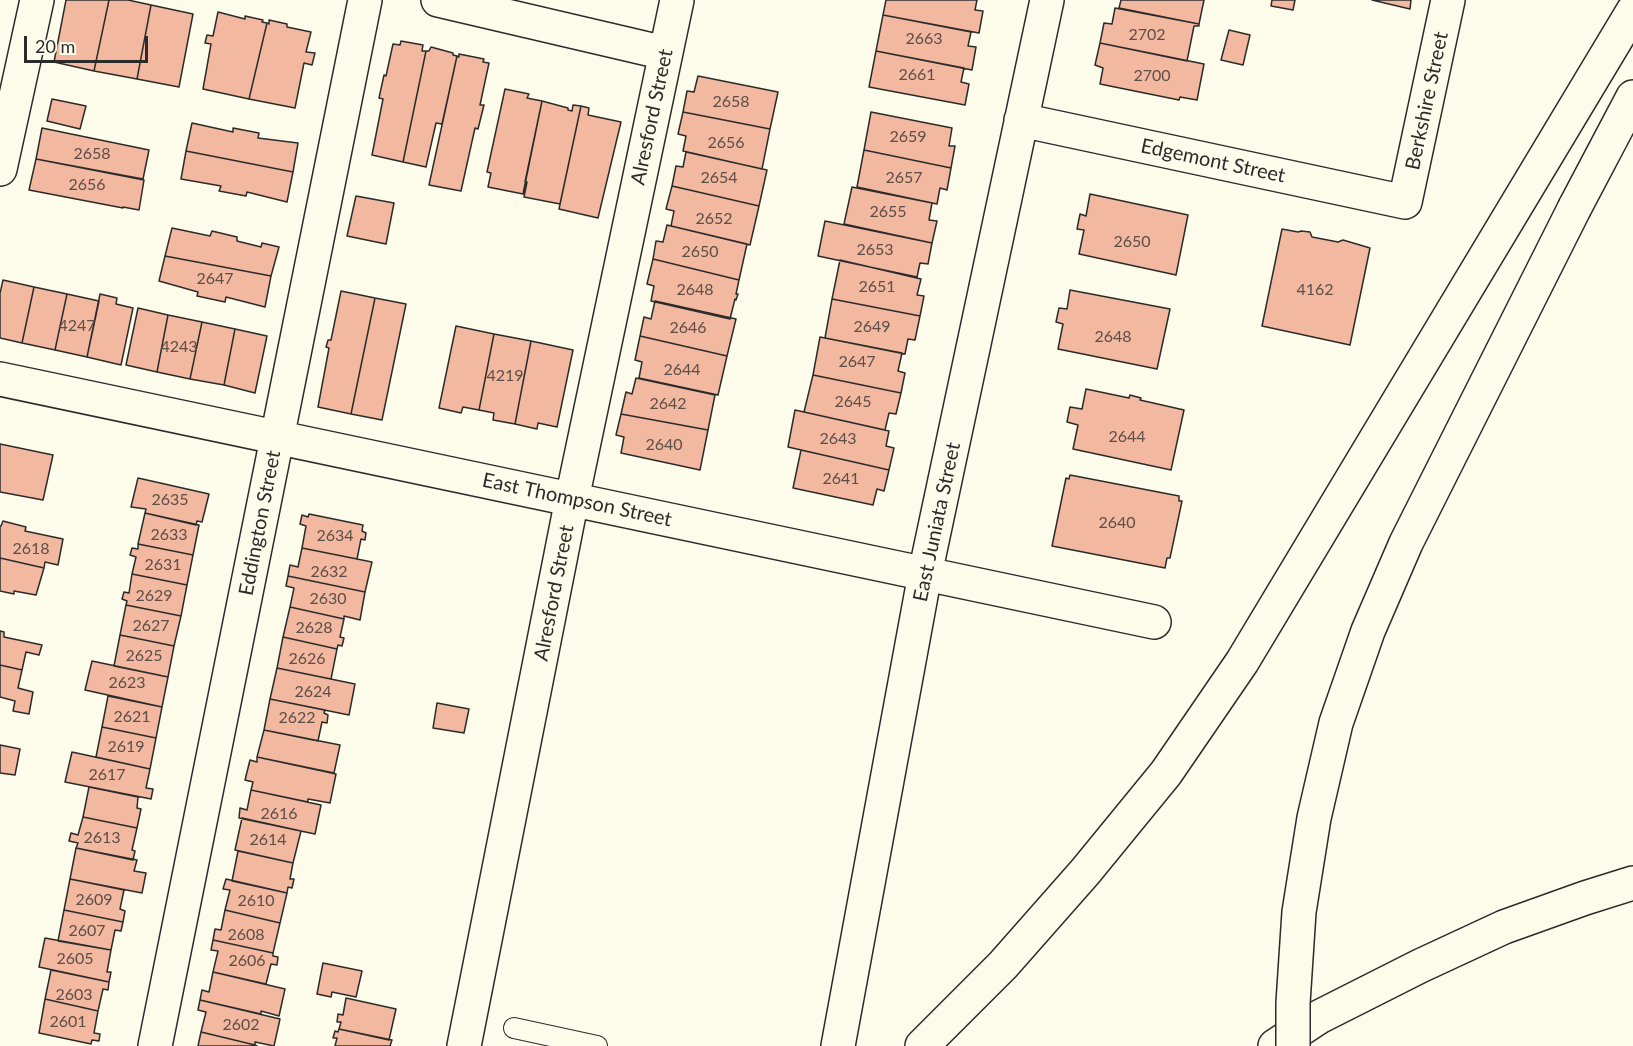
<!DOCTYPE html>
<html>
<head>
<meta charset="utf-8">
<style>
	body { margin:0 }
	#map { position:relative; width:1633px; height:1046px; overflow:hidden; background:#fdfbea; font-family:Lato,sans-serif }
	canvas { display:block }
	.scale { position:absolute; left:24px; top:36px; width:124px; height:27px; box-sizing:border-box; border:3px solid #2b2b2b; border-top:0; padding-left:8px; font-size:18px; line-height:21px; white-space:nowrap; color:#2b2b2b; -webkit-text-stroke:4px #fdfbea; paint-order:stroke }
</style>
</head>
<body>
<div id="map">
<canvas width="1633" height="1046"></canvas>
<div class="scale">20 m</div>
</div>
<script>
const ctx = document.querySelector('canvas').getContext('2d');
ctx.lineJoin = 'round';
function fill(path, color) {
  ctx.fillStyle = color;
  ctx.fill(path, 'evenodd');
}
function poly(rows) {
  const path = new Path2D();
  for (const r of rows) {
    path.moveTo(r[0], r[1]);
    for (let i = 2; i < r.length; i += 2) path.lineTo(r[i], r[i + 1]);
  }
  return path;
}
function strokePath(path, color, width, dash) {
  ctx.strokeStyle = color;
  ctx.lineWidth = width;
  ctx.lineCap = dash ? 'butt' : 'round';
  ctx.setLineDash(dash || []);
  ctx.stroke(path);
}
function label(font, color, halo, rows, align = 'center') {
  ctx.font = font + ' Lato,sans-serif';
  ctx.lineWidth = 4.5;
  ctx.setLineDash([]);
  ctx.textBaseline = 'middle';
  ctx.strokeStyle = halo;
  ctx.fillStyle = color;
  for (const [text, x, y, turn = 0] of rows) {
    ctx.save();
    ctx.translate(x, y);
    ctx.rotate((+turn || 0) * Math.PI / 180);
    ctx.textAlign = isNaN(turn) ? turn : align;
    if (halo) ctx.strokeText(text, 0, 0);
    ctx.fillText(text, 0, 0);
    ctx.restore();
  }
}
const building = poly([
	[66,0,109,0,94,71,54,62,66,0],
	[109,0,128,0,151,5,137,79,94,71,109,0],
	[886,0,977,0,975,10,983,11,979,33,883,15,886,0],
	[1121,0,1204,0,1199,24,1119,8,1121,0],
	[1272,0,1295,0,1293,10,1271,6,1272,0],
	[1372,0,1411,0,1410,9,1372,0],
	[151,5,193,14,179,87,137,79,151,5],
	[1115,8,1199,24,1199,26,1194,26,1187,61,1100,43,1104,23,1112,24,1115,8],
	[218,12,245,19,245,16,263,20,262,22,267,23,249,99,203,89,211,44,205,43,207,35,213,36,218,12],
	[883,15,971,32,968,46,976,47,972,70,876,51,883,15],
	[269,20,287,24,287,27,311,32,306,52,315,53,312,65,304,63,295,108,249,99,267,23,269,24,269,20],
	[1229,30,1250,35,1243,65,1221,60,1229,30],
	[401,41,423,45,422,51,426,51,403,162,372,155,383,99,379,98,384,75,386,76,393,44,400,45,401,41],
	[1100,43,1204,64,1197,100,1180,97,1179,100,1100,84,1103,68,1095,65,1100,43],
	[431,47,453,53,453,55,457,56,442,124,436,123,426,167,403,162,426,51,429,51,431,47],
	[876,51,964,68,961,82,969,84,965,105,869,87,876,51],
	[459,54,484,59,483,62,489,63,480,105,484,105,478,129,475,128,461,191,429,185,457,56,459,57,459,54],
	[698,76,778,92,770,129,683,112,687,91,694,92,698,76],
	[505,89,529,94,527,98,542,101,523,194,488,187,491,173,487,172,505,89],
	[52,99,86,106,80,129,47,121,52,99],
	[542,101,568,108,568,110,572,111,573,105,581,106,560,204,524,197,527,182,525,182,542,101],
	[581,106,589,108,588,115,621,122,598,218,559,209,581,106],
	[683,112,770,129,762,169,683,151,686,136,678,134,683,112],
	[871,112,952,128,949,146,955,146,951,168,864,150,871,112],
	[192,123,233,132,233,128,259,133,258,138,298,143,293,172,186,151,192,123],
	[42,128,149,150,143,179,36,159,42,128],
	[864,150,951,168,947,190,940,188,937,204,857,187,864,150],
	[186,151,293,172,287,202,247,192,246,196,219,191,221,186,181,179,186,151],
	[686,152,767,170,759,206,672,186,676,166,683,167,686,152],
	[36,159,144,180,139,210,123,207,123,208,29,190,36,159],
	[672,186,759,206,750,245,671,226,674,211,666,209,672,186],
	[852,187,932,203,929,220,937,221,932,243,844,224,852,187],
	[1090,194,1188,215,1176,275,1079,254,1084,230,1077,229,1080,214,1086,216,1090,194],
	[356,196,394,203,386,244,347,236,356,196],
	[825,221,932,243,928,264,920,263,917,277,818,256,825,221],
	[667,225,747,244,739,280,653,259,656,241,663,242,667,225],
	[172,228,210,236,212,231,237,237,237,241,261,247,262,243,279,247,271,276,165,256,172,228],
	[1282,229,1298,232,1301,231,1310,232,1312,237,1338,242,1343,240,1370,248,1350,345,1262,326,1282,229],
	[165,256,271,276,265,307,226,297,225,302,197,296,198,292,159,281,165,256],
	[653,259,739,280,736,294,738,294,736,300,735,299,730,319,651,301,654,286,647,284,653,259],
	[840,260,921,279,917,295,924,296,920,316,832,299,840,260],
	[3,280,34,287,22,343,0,338,0,293,3,280],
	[34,287,67,294,55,350,22,343,34,287],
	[1070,290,1170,309,1157,369,1058,349,1063,324,1056,322,1059,308,1067,309,1070,290],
	[341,291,375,298,351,414,318,407,329,348,326,347,328,340,331,340,341,291],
	[67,294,99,301,87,357,55,350,67,294],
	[100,294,117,298,116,304,133,308,121,365,87,357,100,294],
	[375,298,406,304,382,420,351,414,375,298],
	[832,299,920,316,915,340,908,339,905,354,825,338,832,299],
	[655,301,736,319,727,356,640,336,644,317,651,319,655,301],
	[138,308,168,315,157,372,126,365,138,308],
	[168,315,202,322,190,379,157,372,168,315],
	[202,322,235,329,224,385,190,379,202,322],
	[456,326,494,334,479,410,463,407,461,413,439,408,456,326],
	[235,329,267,336,255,393,224,385,235,329],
	[494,334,531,341,515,424,493,420,494,413,479,410,494,334],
	[640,336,727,356,718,395,639,378,642,362,635,360,640,336],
	[820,337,902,353,898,371,905,373,901,393,813,375,820,337],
	[531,341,573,350,557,427,538,423,537,429,515,424,531,341],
	[813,375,901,393,896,414,889,413,885,430,804,412,813,375],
	[636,378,715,395,708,430,621,414,626,392,632,394,636,378],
	[1086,389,1129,398,1130,395,1141,398,1140,400,1184,410,1171,470,1073,449,1078,425,1067,422,1070,407,1082,409,1086,389],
	[795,410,889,431,886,446,894,448,889,470,788,447,795,410],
	[621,414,708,430,700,470,621,453,624,437,616,435,621,414],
	[0,444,53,455,43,500,0,492,0,444],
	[801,450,889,470,884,491,877,489,873,505,793,488,801,450],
	[1070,475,1179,496,1179,501,1182,501,1170,558,1167,558,1165,568,1052,546,1066,478,1069,479,1070,475],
	[138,478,209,494,202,522,197,521,196,525,145,513,146,509,131,507,138,478],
	[145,513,199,525,193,555,138,544,145,513],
	[309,514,363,525,362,531,366,533,365,540,361,539,357,559,302,548,306,526,300,524,302,515,308,517,309,514],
	[3,521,26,527,25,531,63,539,58,565,45,562,44,568,0,558,0,526,1,526,3,521],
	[138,544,193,555,187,585,132,574,136,557,130,555,132,548,138,549,138,544],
	[302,548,372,562,365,592,288,576,290,565,298,567,302,548],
	[0,558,44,568,36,595,14,591,14,594,0,591,0,558],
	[132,574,187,585,181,616,126,605,127,601,122,599,124,592,129,593,132,574],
	[288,576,365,592,360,620,344,616,344,619,290,607,294,588,286,586,288,576],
	[126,605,181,616,174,646,120,635,126,605],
	[290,607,344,619,340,637,344,638,342,646,338,645,337,649,283,637,290,607],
	[0,631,4,632,4,637,42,645,39,655,26,652,22,670,0,665,0,631],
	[120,635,174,646,168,677,114,666,120,635],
	[283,637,337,649,331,679,277,668,283,637],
	[92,661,168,677,162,707,85,690,92,661],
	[0,665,22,670,18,688,33,692,29,714,13,711,15,701,0,697,0,665],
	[277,668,355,684,349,715,270,699,277,668],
	[108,696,162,707,156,738,102,727,108,696],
	[270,699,325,710,324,713,328,715,327,723,322,722,318,741,264,730,270,699],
	[437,703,469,709,464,733,433,728,437,703],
	[102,727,156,738,150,769,96,757,102,727],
	[264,730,340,745,334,773,257,757,264,730],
	[0,745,20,749,15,775,0,773,0,745],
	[72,752,150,769,146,788,153,789,151,799,65,782,72,752],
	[257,757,336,774,330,803,308,799,308,802,251,790,253,782,245,780,250,760,257,762,257,757],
	[89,787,138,797,137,808,141,809,137,828,83,817,89,787],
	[251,790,321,805,315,834,239,818,240,808,247,810,251,790],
	[83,817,137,828,132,850,135,851,133,860,76,848,78,843,69,841,71,833,78,835,83,817],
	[242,818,301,831,293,863,235,850,242,818],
	[76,848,137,860,134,871,146,873,142,893,70,879,76,848],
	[238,851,293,863,290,879,294,879,292,888,288,887,287,893,232,881,238,851],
	[70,879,124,890,120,909,125,911,123,922,64,910,70,879],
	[226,879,287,893,280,923,225,910,230,890,223,889,226,879],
	[64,910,123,922,121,931,115,930,111,950,58,941,64,910],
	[225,910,280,923,273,953,213,940,215,929,221,930,225,910],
	[45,938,111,950,107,972,111,972,109,982,39,967,45,938],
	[213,940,273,953,273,956,278,957,277,965,271,964,266,984,213,972,218,951,211,950,213,940],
	[323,963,362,971,356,997,332,992,331,997,317,994,323,963],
	[51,970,109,982,108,990,103,989,98,1011,45,999,51,970],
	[213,972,285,989,279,1016,261,1011,261,1014,200,1000,202,990,209,992,213,972],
	[346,998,396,1009,389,1040,339,1029,341,1022,337,1022,338,1014,343,1015,346,998],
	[45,999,98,1011,94,1033,100,1034,99,1041,92,1040,91,1044,39,1033,45,999],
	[200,1000,280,1019,274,1046,255,1042,255,1045,201,1032,206,1012,198,1010,200,1000],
	[339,1029,392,1040,390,1046,335,1046,337,1038,333,1038,335,1031,338,1032,339,1029],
	[201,1032,255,1045,257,1046,198,1046,201,1032]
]);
fill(building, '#f2b8a0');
strokePath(building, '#2b2b2b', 1.5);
const lane = poly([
	[514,1028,597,1046]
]);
const street = poly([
	[438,0,665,53],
	[1021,120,1405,202,1448,0],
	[0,169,37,0],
	[0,379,1154,622],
	[155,1046,365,0],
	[464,1046,572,499,677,0],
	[838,1046,925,574,1047,0]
]);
const highway = poly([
	[1575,207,1633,97],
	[922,1046,1003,965,1085,872,1166,773,1242,662,1633,11],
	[1275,1046,1319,1017,1420,966,1504,927,1585,898,1633,883]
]);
strokePath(lane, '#2b2b2b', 22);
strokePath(street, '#2b2b2b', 36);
strokePath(highway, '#2b2b2b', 36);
strokePath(lane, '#fdfbea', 20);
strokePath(street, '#fdfbea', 33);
strokePath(highway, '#fdfbea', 33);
const highwayBridge = poly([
	[1293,1046,1293,1003,1299,912,1314,818,1336,723,1368,631,1406,543,1575,207]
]);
strokePath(highwayBridge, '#2b2b2b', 36, []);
strokePath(highwayBridge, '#fdfbea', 33);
label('16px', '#5d4e48', null, [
	["2702",1147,35],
	["2663",924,39],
	["2661",917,75],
	["2700",1152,76],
	["2658",731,102],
	["2659",908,137],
	["2656",726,143],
	["2658",92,154],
	["2654",719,178],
	["2657",904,178],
	["2656",87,185],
	["2655",888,212],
	["2652",714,219],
	["2650",1132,242],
	["2653",875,250],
	["2650",700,252],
	["2647",215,279],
	["2651",877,287],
	["2648",695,290],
	["4162",1315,290],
	["4247",77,326],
	["2649",872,327],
	["2646",688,328],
	["2648",1113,337],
	["4243",179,347],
	["2647",857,362],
	["2644",682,370],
	["4219",505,376],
	["2645",853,402],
	["2642",668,404],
	["2644",1127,437],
	["2643",838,439],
	["2640",664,445],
	["2641",841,479],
	["2635",170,500],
	["2640",1117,523],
	["2633",169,535],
	["2634",335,536],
	["2618",31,549],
	["2631",163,565],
	["2632",329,572],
	["2629",154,596],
	["2630",328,599],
	["2627",151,626],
	["2628",314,628],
	["2625",144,656],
	["2626",307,659],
	["2623",127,683],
	["2624",313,692],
	["2621",132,717],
	["2622",297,718],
	["2619",126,747],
	["2617",107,775],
	["2616",279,814],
	["2613",102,838],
	["2614",268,840],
	["2609",94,900],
	["2610",256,901],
	["2607",87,931],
	["2608",246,935],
	["2605",75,959],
	["2606",247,961],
	["2603",74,995],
	["2601",68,1022],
	["2602",241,1025]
]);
label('20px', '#2b2b2b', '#fdfbea', [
	["Berkshire Street",1427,101,-78],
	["Alresford Street",652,117,-78],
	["Edgemont Street",1213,161,12],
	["East Thompson Street",577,500,12],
	["East Juniata Street",937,522,-78],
	["Eddington Street",260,523,-79],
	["Alresford Street",554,593,-79]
]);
</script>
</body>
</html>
